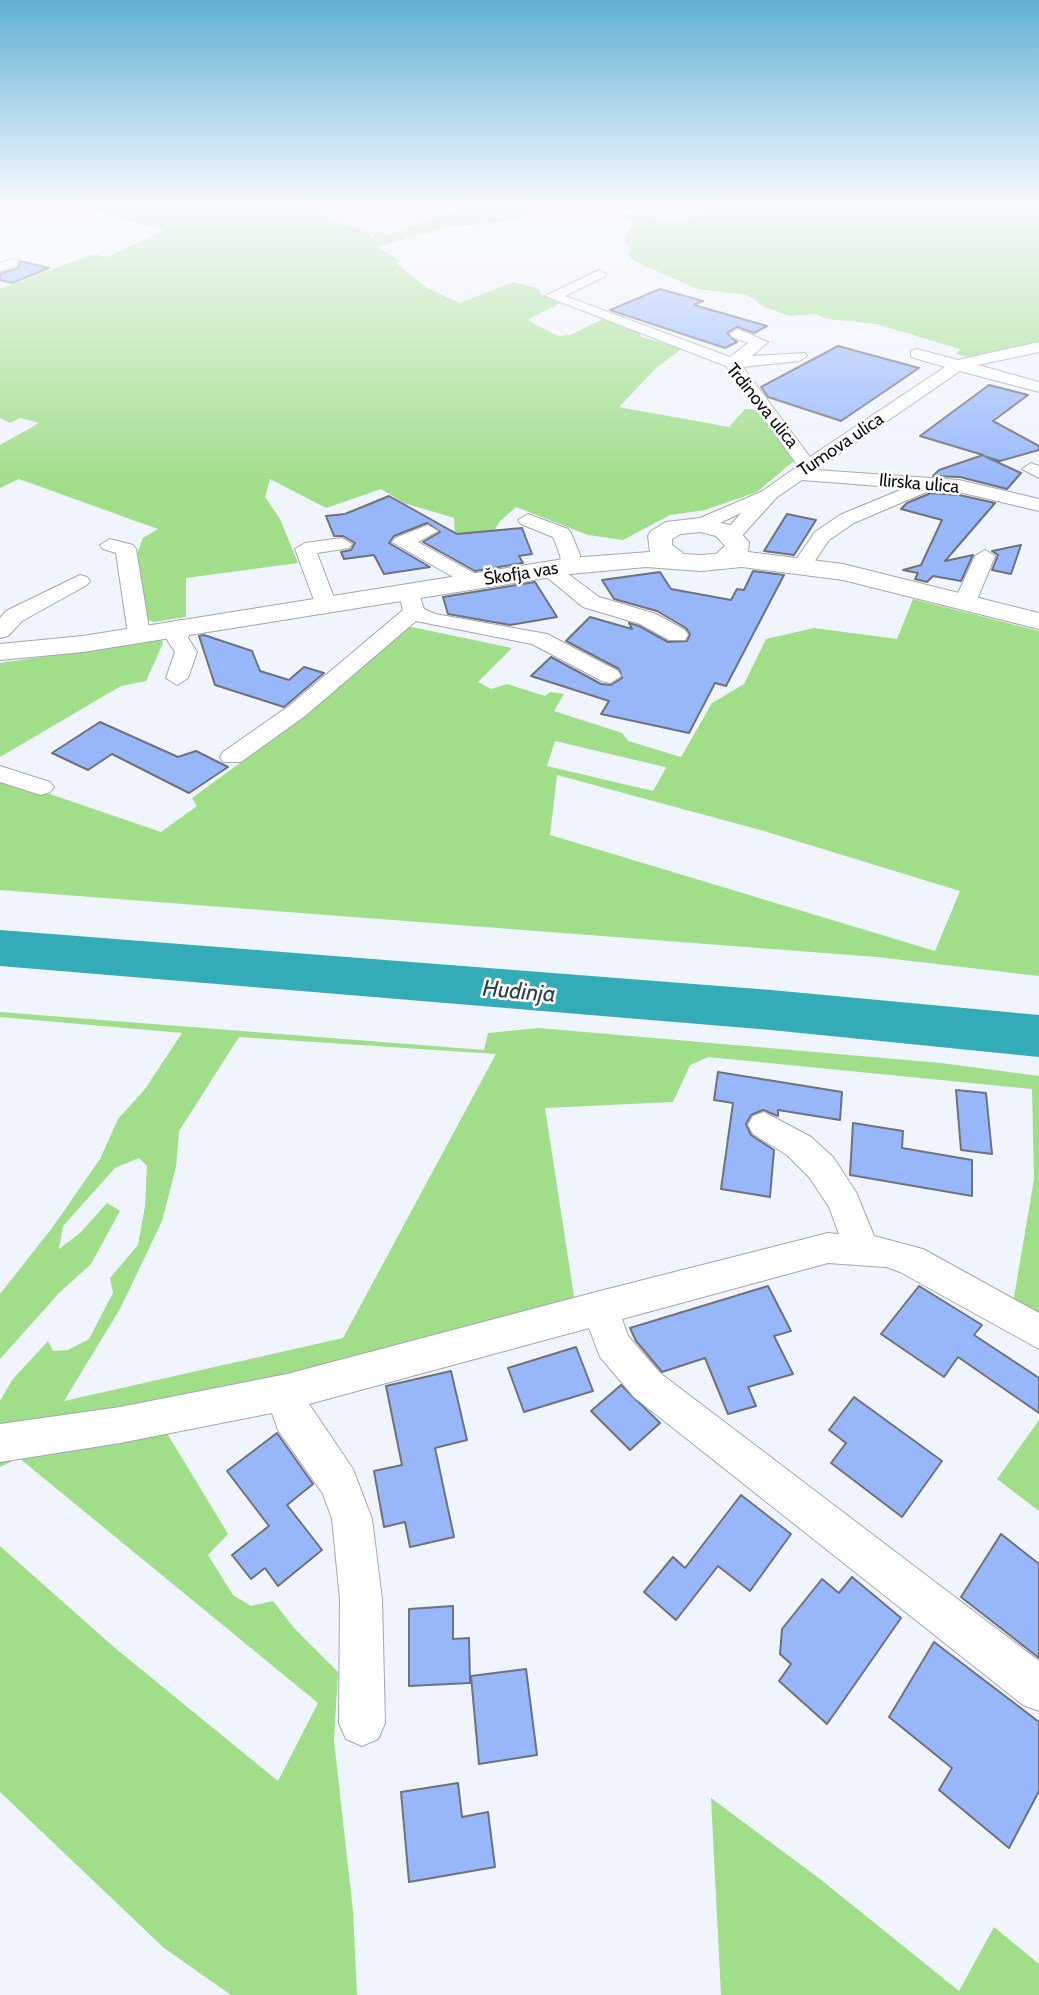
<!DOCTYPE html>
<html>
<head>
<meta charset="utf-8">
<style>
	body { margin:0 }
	canvas { display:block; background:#f0f4fc }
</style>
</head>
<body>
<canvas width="1039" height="1995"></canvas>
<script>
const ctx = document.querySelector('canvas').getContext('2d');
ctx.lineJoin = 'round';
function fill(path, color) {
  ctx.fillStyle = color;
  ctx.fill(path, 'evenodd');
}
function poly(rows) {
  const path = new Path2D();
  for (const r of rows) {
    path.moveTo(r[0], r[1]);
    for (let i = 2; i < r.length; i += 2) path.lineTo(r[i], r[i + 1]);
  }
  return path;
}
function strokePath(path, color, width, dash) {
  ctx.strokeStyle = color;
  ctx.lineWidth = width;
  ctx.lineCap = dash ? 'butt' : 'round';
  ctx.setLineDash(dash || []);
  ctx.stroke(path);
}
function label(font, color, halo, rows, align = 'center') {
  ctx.font = font + ' Cabin,sans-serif';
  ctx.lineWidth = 5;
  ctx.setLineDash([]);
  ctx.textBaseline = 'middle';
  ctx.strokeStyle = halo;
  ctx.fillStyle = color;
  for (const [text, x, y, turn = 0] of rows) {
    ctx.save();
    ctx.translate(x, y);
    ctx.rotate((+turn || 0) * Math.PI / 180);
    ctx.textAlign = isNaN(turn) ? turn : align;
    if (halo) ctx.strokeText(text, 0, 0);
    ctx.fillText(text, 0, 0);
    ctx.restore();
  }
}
fill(poly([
	[66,205,309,205,338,222,367,231,370,238,374,238,376,231,389,235,472,205,538,205,513,221,448,227,377,247,401,261,396,263,427,288,460,303,513,282,539,289,541,295,563,302,527,320,558,336,570,335,607,317,639,331,641,337,683,348,657,367,619,407,729,427,745,409,761,410,795,460,757,492,705,510,670,515,623,540,588,535,516,507,500,521,493,533,455,537,454,518,404,503,381,489,326,508,270,479,265,497,280,519,298,563,186,578,186,617,154,622,142,618,135,559,143,538,158,529,19,479,0,488,0,445,39,423,20,418,10,423,0,418,0,289,93,254,108,257,164,230],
	[711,205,1039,205,1039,343,968,357,956,354,960,349,876,324,828,319,815,314,789,316,760,305,756,300,746,295,698,289,638,263,628,256,631,249,625,244,625,235,635,222,596,211,684,220,711,210],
	[913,599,1039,631,1039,976,877,957,0,890,0,777,161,832,197,806,192,798,266,744,265,740,407,626,512,648,478,682,491,689,507,684,545,696,550,692,564,694,554,711,622,733,628,741,681,757,712,703,744,684,766,639,814,628,897,639],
	[555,741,665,767,666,768,653,791,547,766],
	[557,775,764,831,960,891,935,951,550,835],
	[161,639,163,643,146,681,121,686,0,757,0,663],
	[0,1012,484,1050,488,1033,539,1028,941,1063,1039,1076,1039,1325,1012,1309,1034,1179,1032,1089,708,1057,690,1065,673,1102,545,1108,575,1303,377,1358,5,1433,0,1423,0,1401,12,1380,48,1341,53,1351,68,1350,89,1339,113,1293,110,1278,138,1245,145,1206,147,1166,139,1158,115,1168,63,1226,59,1249,80,1233,107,1203,120,1211,91,1264,59,1293,0,1359,0,1294,52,1228,100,1159,118,1119,145,1089,182,1033,0,1017],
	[239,1037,496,1054,343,1338,64,1401,121,1307,162,1221,176,1167,179,1131],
	[1039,1420,1039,1511,997,1479],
	[162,1425,228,1534,208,1555,233,1595,251,1606,273,1601,294,1628,338,1672,334,1741,353,1911,357,1995,231,1995,164,1948,0,1792,0,1546,115,1648,278,1781,318,1703,19,1458,0,1467,0,1453],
	[711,1798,820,1879,959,1991,994,1927,1039,1964,1039,1995,721,1995]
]), '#a1de8a');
fill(poly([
	[0,930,771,990,1039,1015,1039,1057,771,1030,0,966,0,930]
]), '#34acb7');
const building = poly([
	[20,261,49,268,12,283,0,280,0,274,19,268,20,261],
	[660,289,703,301,694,305,767,326,754,333,737,327,727,333,737,342,725,348,610,310,660,289],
	[838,346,919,368,841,421,768,397,761,387,838,346],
	[989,385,1028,395,993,421,1039,446,1039,450,1000,461,984,456,1021,473,1007,489,960,477,933,476,939,470,983,455,920,436,989,385],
	[931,493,959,495,995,503,945,561,973,555,961,581,933,576,927,582,915,579,918,573,903,570,921,565,942,520,901,509,907,503,931,493],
	[389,496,457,534,522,528,532,554,519,556,523,563,475,571,423,542,440,532,427,523,394,536,389,543,430,567,384,574,374,555,344,559,341,552,351,550,355,543,343,536,334,536,326,516,345,514,389,496],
	[787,514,816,520,794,555,764,551,787,514],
	[1021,545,1011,574,992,570,998,555,992,551,1021,545],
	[753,571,784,575,726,686,715,683,689,733,601,714,609,701,531,676,551,657,601,684,611,685,622,678,619,669,566,641,590,617,632,629,629,623,639,626,668,642,687,641,690,634,686,628,657,611,614,599,602,580,660,572,671,589,731,600,737,589,744,590,753,571],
	[535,582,557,617,510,625,448,614,443,597,535,582],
	[204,635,252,651,260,671,289,680,304,667,324,673,284,707,215,685,199,636,204,635],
	[100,722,178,757,196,751,228,767,189,793,112,754,88,770,52,753,100,722],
	[718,1072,842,1092,840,1120,778,1110,778,1116,763,1110,751,1115,746,1124,751,1135,774,1150,770,1197,721,1189,733,1103,714,1100,718,1072],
	[956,1090,986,1093,992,1154,961,1150,956,1090],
	[853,1123,903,1131,902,1148,972,1160,972,1196,850,1175,853,1123],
	[768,1286,791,1331,774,1336,793,1374,748,1387,756,1406,728,1414,705,1358,662,1372,636,1341,630,1328,768,1286],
	[919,1286,982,1325,974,1335,1039,1378,1039,1413,958,1357,944,1377,881,1334,919,1286],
	[576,1347,593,1391,524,1412,508,1368,576,1347],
	[451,1371,467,1440,435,1448,454,1537,410,1547,405,1522,384,1527,374,1471,402,1465,386,1386,451,1371],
	[621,1385,660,1423,630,1450,591,1411,621,1385],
	[854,1397,942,1461,902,1517,831,1463,846,1443,829,1430,854,1397],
	[277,1433,313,1484,287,1505,322,1550,278,1586,265,1568,251,1579,232,1555,269,1526,227,1471,277,1433],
	[741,1495,791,1534,750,1591,718,1566,676,1620,644,1592,673,1557,685,1568,741,1495],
	[1001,1534,1039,1564,1039,1658,961,1597,1001,1534],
	[852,1577,901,1618,827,1724,779,1681,791,1664,780,1654,782,1629,822,1579,839,1593,852,1577],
	[453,1606,453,1639,469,1638,470,1683,409,1686,409,1609,453,1606],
	[934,1642,1039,1722,1039,1791,1009,1848,939,1790,952,1768,889,1717,934,1642],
	[526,1669,537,1755,479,1764,471,1676,526,1669],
	[458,1783,462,1817,488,1812,495,1867,409,1882,401,1792,458,1783]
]);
fill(building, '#98b7fb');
strokePath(building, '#6f7279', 2);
const minor = poly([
	[326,205,344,205,357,213,350,217,326,205],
	[12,259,17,260,17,266,0,272,0,263,12,259],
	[599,270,606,274,604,277,565,296,730,357,748,343,732,337,730,334,738,329,768,342,752,356,805,353,807,356,799,361,743,367,810,457,945,367,911,357,911,351,917,349,958,360,1039,342,1039,352,978,365,1039,382,1039,392,960,371,816,470,959,480,1039,499,1039,511,959,492,931,490,854,523,829,540,812,565,805,567,795,561,815,532,840,515,905,488,802,480,777,497,739,539,725,539,722,535,741,513,707,529,693,529,690,525,693,521,761,492,798,466,726,366,545,296,599,270],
	[1031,463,1039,466,1039,478,1022,469,1031,463],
	[528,514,568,529,571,533,580,555,580,566,577,570,564,571,599,597,656,614,685,630,688,635,685,640,669,640,640,624,583,607,543,574,540,570,543,566,550,564,562,569,560,555,553,537,521,524,518,520,528,514],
	[428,525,438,531,418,542,481,577,484,581,481,585,467,585,392,542,395,538,428,525],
	[342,538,352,544,349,548,317,553,336,603,333,608,317,608,295,549,305,543,342,538],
	[110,539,133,545,136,549,150,634,147,639,131,639,128,634,116,553,103,549,100,545,110,539],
	[985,550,995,556,976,602,965,608,957,607,954,602,975,556,985,550],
	[80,575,87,577,90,581,87,585,22,621,8,636,0,638,0,618,6,611,80,575],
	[400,586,419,594,424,609,435,614,547,634,618,671,621,676,610,683,602,681,532,644,416,621,305,716,241,762,223,762,220,757,223,752,289,706,403,610,401,602,389,592,400,586],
	[181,620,192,627,188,638,197,652,188,678,177,685,166,678,175,652,166,638,173,622,181,620],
	[0,766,50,782,54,787,50,792,41,795,0,782,0,766],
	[764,1112,811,1137,833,1157,856,1192,874,1236,923,1249,1039,1313,1039,1349,900,1272,886,1267,828,1263,622,1319,628,1336,660,1373,1039,1661,1039,1711,1023,1705,634,1397,600,1357,589,1328,309,1404,353,1469,372,1519,382,1599,385,1723,378,1739,362,1746,346,1739,339,1723,340,1599,332,1519,323,1494,278,1430,272,1413,120,1443,0,1462,0,1424,120,1407,287,1374,600,1291,828,1233,839,1234,829,1207,809,1177,787,1155,753,1134,748,1125,753,1116,764,1112]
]);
const major = poly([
	[700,518,734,526,749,542,748,552,843,564,1039,613,1039,629,843,580,742,567,701,571,646,567,570,574,83,652,0,660,0,644,83,636,570,558,650,552,648,536,651,531,666,522,700,518],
	[700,532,716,536,725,546,716,554,701,555,684,554,672,545,672,539,681,534,700,532]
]);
strokePath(minor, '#a4a7af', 2);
strokePath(major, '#a4a7af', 2);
fill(minor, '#fff');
fill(major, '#fff');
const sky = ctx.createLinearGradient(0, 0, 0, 485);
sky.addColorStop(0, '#60b1d4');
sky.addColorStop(0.42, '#f8fafe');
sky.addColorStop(1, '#f8fafe00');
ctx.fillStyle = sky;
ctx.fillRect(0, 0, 1039, 485);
label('18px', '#0e0f11', '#fff', [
	["Trdinova ulica",762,406,51],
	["Tumova ulica",841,445,-34],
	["Ilirska ulica",919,484,5],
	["Škofja vas",521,574,-9]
]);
label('italic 23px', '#274144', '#fff', [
	["Hudinja",519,992,5]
]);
</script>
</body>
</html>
